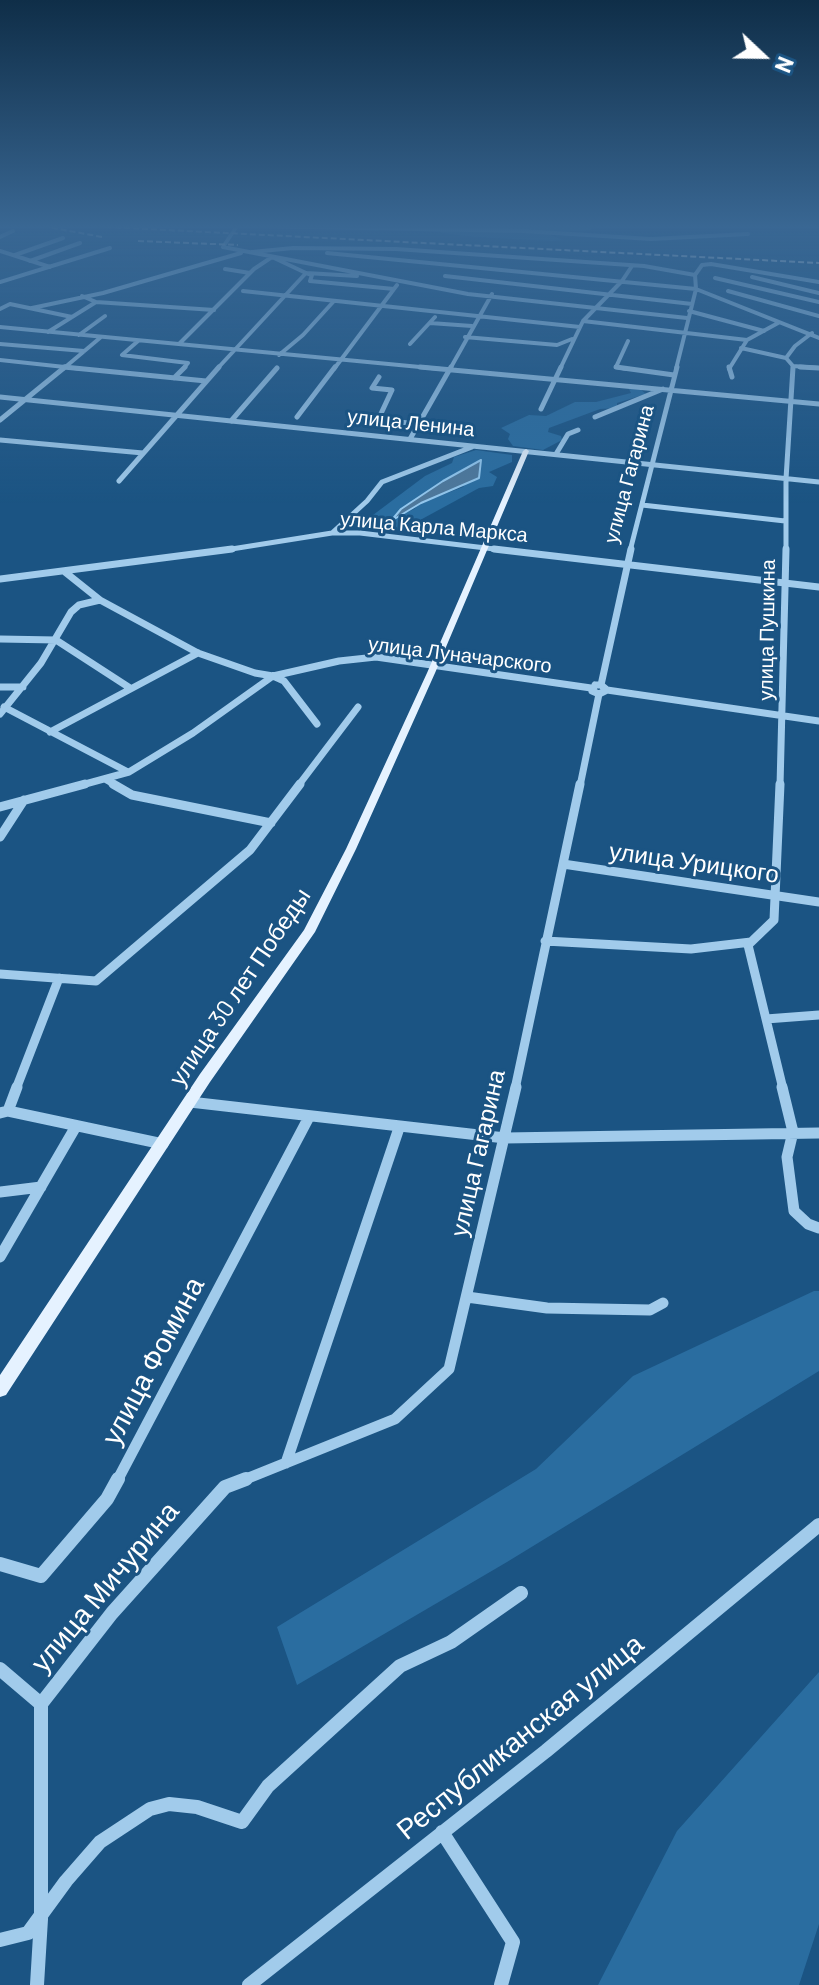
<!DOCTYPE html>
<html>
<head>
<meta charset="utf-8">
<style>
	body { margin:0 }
	#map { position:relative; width:819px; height:1985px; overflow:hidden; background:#1b5483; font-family:Barlow,sans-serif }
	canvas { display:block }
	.north { position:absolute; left:723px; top:16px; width:80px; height:80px; -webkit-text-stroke:6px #1b5483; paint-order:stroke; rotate:112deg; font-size:22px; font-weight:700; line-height:32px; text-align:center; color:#fff }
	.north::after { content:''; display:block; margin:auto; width:28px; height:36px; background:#fff; clip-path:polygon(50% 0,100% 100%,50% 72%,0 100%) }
</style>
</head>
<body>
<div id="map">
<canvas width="819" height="1985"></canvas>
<div class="north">N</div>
</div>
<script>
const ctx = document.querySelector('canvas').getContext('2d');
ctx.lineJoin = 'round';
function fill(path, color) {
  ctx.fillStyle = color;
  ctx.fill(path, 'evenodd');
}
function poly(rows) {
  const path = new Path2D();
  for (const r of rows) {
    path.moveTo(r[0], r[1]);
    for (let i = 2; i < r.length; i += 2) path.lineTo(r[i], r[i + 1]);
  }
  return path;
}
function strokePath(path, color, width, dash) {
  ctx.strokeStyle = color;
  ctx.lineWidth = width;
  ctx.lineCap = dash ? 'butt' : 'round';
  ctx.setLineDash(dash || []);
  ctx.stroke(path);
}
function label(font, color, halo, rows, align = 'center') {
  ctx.font = font + ' Barlow,sans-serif';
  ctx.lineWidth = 6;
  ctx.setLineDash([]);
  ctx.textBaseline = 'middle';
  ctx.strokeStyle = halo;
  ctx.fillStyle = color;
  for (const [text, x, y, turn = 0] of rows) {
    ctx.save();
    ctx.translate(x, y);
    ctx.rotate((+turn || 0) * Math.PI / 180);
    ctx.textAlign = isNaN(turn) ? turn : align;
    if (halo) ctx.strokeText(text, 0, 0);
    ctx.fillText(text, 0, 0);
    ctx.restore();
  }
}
fill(poly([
	[431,226,600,226,586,231,559,231,551,235,563,240,552,241,475,237,442,233],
	[639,388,646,394,617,403,617,408,600,409,549,428,548,432,561,436,562,440,543,450,513,446,508,439,510,434,501,428,529,415,546,416,575,402,596,402,631,393,629,389],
	[476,450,512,455,512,462,489,472,497,477,493,486,479,488,400,531,364,527,373,515,425,476,452,463,454,457],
	[480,461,463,487,421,503,414,509,391,520,443,481],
	[814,1291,819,1291,819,1371,507,1562,297,1685,277,1627,536,1469,633,1376],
	[819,1672,819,1924,799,1985,598,1985,677,1831]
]), '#2a6da0');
const water = poly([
	[481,460,479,478,421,503,391,521,401,509,443,481,481,460]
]);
fill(water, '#4e789b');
strokePath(water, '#93c7ed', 2);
strokePath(poly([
	[237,226,223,247,468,294,687,318],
	[260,226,523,231,651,239,748,234],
	[0,237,13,231],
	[0,251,50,267],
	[252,252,293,248,396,249,644,266,695,275],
	[327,253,696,289,819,338],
	[15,255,63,238],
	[30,261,80,243],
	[225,269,250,273],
	[695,275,702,265,711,264,819,282],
	[445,276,692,304],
	[752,277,819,293],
	[715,278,819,302],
	[0,282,110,248],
	[243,291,580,327],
	[728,291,819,316],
	[82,296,96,302,214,310],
	[32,308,103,293,241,253],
	[0,309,10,304,72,317],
	[689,311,764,331],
	[583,321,747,340],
	[430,323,472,326],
	[0,327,441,369],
	[48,332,96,302],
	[79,335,105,316],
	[465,337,557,345,572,339],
	[138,341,122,355,188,363,183,369],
	[0,344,84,351],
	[179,344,254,269,272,257,306,273,357,276],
	[410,344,435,317],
	[741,348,786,358,793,366,819,368],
	[279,355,303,335,334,301],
	[786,358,795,346,812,333],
	[0,360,83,369],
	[63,369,101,337],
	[217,369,306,273,312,275,310,281,394,289],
	[334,369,397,285],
	[450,369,492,294],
	[560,369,583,321,622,281,632,266],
	[627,369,616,367,628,341],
	[676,369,696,289,695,275],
	[729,369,747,340,778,323]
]), '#a1cbeb', 4);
strokePath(poly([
	[64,367,206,381],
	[420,367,819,404],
	[616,367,674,375],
	[729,367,732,377],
	[800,367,819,368],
	[379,377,372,388,392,390,378,420,419,424],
	[174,378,185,367],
	[0,397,819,482],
	[541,409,561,367],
	[297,417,335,367],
	[595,417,663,389],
	[0,420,65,367],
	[231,421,277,368],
	[410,439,451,367],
	[0,440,143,453],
	[556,454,568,434,578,430],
	[119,481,219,367],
	[642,505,785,521],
	[332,533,367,501,382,482,472,447],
	[219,551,332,533,360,533,511,551],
	[630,551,677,367],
	[786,551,786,479,793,367]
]), '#a1cbeb', 5);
strokePath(poly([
	[494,549,819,587],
	[65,572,100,600,198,653,255,673,273,676,339,661,376,657,591,688],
	[0,579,232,549],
	[0,639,56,640,130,688],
	[273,676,284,681,317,724],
	[595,685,601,685,607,690,599,694,592,691,595,685],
	[601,685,631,549],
	[0,687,23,687],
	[607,690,819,721],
	[4,707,128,772],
	[0,714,41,663,71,612,79,605,100,600],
	[50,732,198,653],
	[105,779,117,786],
	[78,786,129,772,193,733,273,676],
	[298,786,358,707],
	[580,786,599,694],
	[780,786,786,549]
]), '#a1cbeb', 7);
strokePath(poly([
	[113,784,132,795,271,823],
	[780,784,774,920,748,945,783,1089],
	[0,807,85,784],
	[0,837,24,800],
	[563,864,819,902],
	[545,941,691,949,751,942],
	[0,974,96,981,250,850,300,784],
	[766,1019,819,1015],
	[16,1089,59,978],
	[515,1089,580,784]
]), '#a1cbeb', 9);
strokePath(poly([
	[782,1087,793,1132,787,1157,794,1211,808,1224,819,1228],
	[190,1102,505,1138,819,1133],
	[8,1111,17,1087],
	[0,1113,8,1111,163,1144],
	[0,1192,41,1187],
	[0,1257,75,1128],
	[467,1297,547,1308,650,1310,663,1303],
	[286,1463,399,1128],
	[117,1481,309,1117],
	[241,1481,395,1419,449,1369,516,1087]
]), '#a1cbeb', 11);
strokePath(poly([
	[0,1564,41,1576,107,1499,118,1479],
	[0,1669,41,1704],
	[442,1832,513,1942,501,1985],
	[0,1940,28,1933,66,1881,100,1842,150,1809,169,1804,197,1807,242,1822,268,1786,400,1666,451,1642,521,1593],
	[37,1985,41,1919,41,1704,112,1613,225,1487,246,1479],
	[249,1985,546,1751,819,1525]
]), '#a1cbeb', 14);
fill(poly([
	[526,449,529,451,435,673,356,849,315,932,210,1082,6,1395,0,1397,0,1375,200,1074,304,930,346,849,427,673,523,451,526,449]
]), '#e5f2ff');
strokePath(poly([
	[43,226,102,237],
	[88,226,819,263],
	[138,241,238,245]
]), '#fff', 2, [6, 3]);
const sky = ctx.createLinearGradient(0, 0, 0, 504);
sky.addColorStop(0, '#0f2e48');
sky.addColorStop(0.45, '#396793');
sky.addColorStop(1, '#39679300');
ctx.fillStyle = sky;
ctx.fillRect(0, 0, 819, 504);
label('20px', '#fff', '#1b5483', [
	["улица Ленина",411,423,6],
	["улица Гагарина",629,474,-75],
	["улица Карла Маркса",434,527,5],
	["улица Пушкина",767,630,-89],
	["улица Луначарского",460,655,7]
]);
label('24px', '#fff', '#1b5483', [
	["улица Урицкого",694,863,8],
	["улица 30 лет Победы",240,987,-56],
	["улица Гагарина",478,1153,-77]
]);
label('28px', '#fff', '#1b5483', [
	["улица Фомина",153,1361,-62],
	["улица Мичурина",105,1587,-50],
	["Республиканская улица",520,1737,-39]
]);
</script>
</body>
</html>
